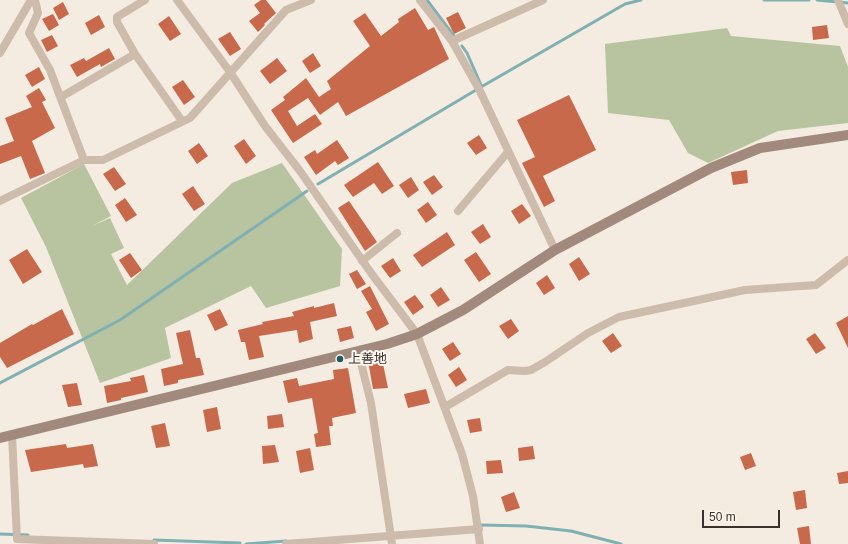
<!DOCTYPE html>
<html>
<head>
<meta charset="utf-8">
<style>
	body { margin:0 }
	#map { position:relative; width:848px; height:544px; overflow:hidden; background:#f4ebe1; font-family:Helvetica,sans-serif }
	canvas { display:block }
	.scale { position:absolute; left:702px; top:510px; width:78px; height:18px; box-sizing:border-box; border:2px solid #3b302b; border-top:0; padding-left:5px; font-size:12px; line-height:14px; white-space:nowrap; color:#3b302b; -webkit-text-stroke:3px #fbf5ee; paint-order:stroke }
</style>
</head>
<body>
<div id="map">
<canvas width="848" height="544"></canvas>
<div class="scale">50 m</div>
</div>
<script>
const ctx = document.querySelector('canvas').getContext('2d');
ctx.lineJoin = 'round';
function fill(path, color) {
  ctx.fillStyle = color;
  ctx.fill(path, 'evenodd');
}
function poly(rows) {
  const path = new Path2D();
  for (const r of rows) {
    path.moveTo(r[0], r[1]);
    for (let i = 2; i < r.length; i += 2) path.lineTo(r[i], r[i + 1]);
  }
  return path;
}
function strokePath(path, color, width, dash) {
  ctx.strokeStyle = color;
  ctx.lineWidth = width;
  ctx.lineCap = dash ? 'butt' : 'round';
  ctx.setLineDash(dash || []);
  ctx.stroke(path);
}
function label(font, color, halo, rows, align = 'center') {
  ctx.font = font + ' Helvetica,"Noto Sans JP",sans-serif';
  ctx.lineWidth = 4;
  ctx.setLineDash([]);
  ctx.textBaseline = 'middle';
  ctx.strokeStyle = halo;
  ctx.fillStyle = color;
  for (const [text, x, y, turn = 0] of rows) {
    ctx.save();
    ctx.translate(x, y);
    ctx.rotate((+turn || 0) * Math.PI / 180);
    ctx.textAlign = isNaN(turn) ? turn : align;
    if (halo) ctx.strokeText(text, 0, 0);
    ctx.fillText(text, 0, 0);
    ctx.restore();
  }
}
fill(poly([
	[727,28,731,36,840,46,848,67,848,123,778,131,708,163,688,153,669,120,608,113,605,44],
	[282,163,342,249,340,286,266,308,251,286,165,328,171,358,100,383,46,247,21,198,84,164,111,216,92,226,110,218,124,248,111,254,127,285,232,183]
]), '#b8c4a0');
strokePath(poly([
	[427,0,454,36],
	[764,0,809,0],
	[817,0,848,3],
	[462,46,467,53,481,85],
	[318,184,481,87,625,4,641,0],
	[0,383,120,320,307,191],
	[482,525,526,526,571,531,621,544],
	[0,534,28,535],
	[154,540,240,543],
	[246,544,286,541]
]), '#7fb0b2', 3);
fill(poly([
	[261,0,266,0,276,13,264,24,265,25,258,32,249,21,260,13,254,5],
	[63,2,69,14,59,20,53,8],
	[415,8,428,30,434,27,449,59,346,116,338,102,320,115,308,98,288,111,297,126,315,114,322,124,293,143,271,110,285,100,283,97,306,78,319,97,331,89,327,81,370,46,353,21,365,13,381,36,399,22,398,19],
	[458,12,466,28,454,34,446,18],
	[53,14,59,25,49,31,42,19],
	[99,15,105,27,91,35,85,23],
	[169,16,181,34,170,41,158,24],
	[827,25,829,38,813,40,812,27],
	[230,32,241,49,230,56,218,39],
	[52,35,58,46,47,52,41,40],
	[109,48,115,59,101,67,100,64,77,77,70,65,84,58,86,61],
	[313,53,321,66,310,73,302,61],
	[277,58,287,71,270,84,260,71],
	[39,67,45,79,32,87,25,75],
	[183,80,195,97,184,105,172,87],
	[39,88,46,100,42,102,55,128,32,141,45,173,30,179,21,156,0,164,0,146,14,141,5,118,32,107,26,96],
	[569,95,596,150,543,176,555,201,544,207,522,163,535,157,517,120],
	[479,135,487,148,476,155,467,143],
	[244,139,256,156,246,164,234,146],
	[337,140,349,158,338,165,335,161,316,175,304,157,315,150,317,154],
	[199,143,208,156,197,164,188,151],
	[378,162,394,186,382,194,374,183,353,197,344,185],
	[114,167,126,184,115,191,103,174],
	[747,170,748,183,733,185,731,172],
	[434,175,443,187,432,195,423,182],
	[411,177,419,190,408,198,399,185],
	[193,186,205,204,194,211,182,194],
	[125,198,137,215,126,222,115,205],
	[349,201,377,242,365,251,338,208],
	[428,202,437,215,426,223,417,210],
	[522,204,531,216,519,224,511,211],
	[483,224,491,237,480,244,471,232],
	[447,232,455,245,422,267,413,255],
	[27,249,42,272,23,284,9,260],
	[476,252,491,274,479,282,464,260],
	[130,253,142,270,131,278,119,260],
	[579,257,590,274,579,281,569,264],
	[393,258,401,271,390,278,381,266],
	[357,270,366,284,357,289,349,274],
	[547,275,555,288,544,295,536,283],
	[370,286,389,324,376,331,366,312,372,309,361,291],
	[441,287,450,300,438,307,430,295],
	[415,295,424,307,413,315,404,302],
	[334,303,337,316,310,322,313,339,299,343,297,330,259,336,264,357,249,360,245,342,241,342,238,330,263,324,262,322,294,316,292,312,314,306,314,308],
	[62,309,74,334,7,368,0,357,0,343,32,324,33,325],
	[220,309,228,325,215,331,207,315],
	[848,316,848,348,836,323],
	[511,319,519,331,508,339,499,326],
	[351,326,354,338,340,342,337,329],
	[190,330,196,358,200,358,204,375,178,380,178,383,164,386,161,369,183,364,176,333],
	[613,333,622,346,611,353,602,341],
	[815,333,826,348,816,354,806,339],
	[453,342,461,354,450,361,442,349],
	[382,359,388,388,373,389,368,361],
	[459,367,467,380,456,387,448,375],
	[348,368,356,413,332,418,333,426,329,426,331,445,316,447,314,434,318,433,312,398,288,403,283,381,297,378,299,386,334,379,333,370],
	[144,375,148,392,121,398,121,400,107,403,104,386,131,381,130,378],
	[77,383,82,405,68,407,62,385],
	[426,389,430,403,408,408,404,394],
	[217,407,221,429,207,432,203,410],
	[282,414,284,427,268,429,267,416],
	[480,418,482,431,470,433,467,420],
	[165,423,170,446,156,448,151,426],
	[66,444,67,448,93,444,98,466,84,468,83,464,31,472,25,450],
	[275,445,279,462,263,464,262,446],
	[533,446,535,459,519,461,518,448],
	[310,448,314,470,300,473,296,451],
	[751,453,756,466,745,470,740,457],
	[501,460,503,473,487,474,486,461],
	[848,471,848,483,839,484,837,473],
	[805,490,807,508,796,510,793,492],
	[514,492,520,508,506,512,501,497],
	[809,526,811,544,800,544,797,528]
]), '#c8694b');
strokePath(poly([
	[35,0,38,13,29,33,50,70,84,160],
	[177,0,230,72,265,126,300,171,371,273,417,334,462,454,473,496,480,544],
	[420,0,452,41,480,91,555,250],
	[838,0,848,24],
	[452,41,543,0],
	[0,53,31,0],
	[135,54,117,22,117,17,145,0],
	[61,97,135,54,182,121],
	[0,201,84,160,103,160,190,118,286,10,311,0],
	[458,211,508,152],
	[362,261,397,233],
	[358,351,371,403,392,544],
	[445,407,508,370,525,371,531,370,545,362,588,333,619,317,745,290,816,285,848,260],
	[12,435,17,539,154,544],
	[286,544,479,529]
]), '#cdbbac', 8);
strokePath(poly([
	[0,438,387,344,417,334,463,310,555,250,711,168,760,148,848,135]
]), '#a18a7d', 10);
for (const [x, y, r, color] of [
	[340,359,4,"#1f5a5e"]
]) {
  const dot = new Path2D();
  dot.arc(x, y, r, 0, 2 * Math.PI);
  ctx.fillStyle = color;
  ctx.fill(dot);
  strokePath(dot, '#fbf5ee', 1.5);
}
label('13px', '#3b302b', '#fbf5ee', [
	["上善地",348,359]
], 'left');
</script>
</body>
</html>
